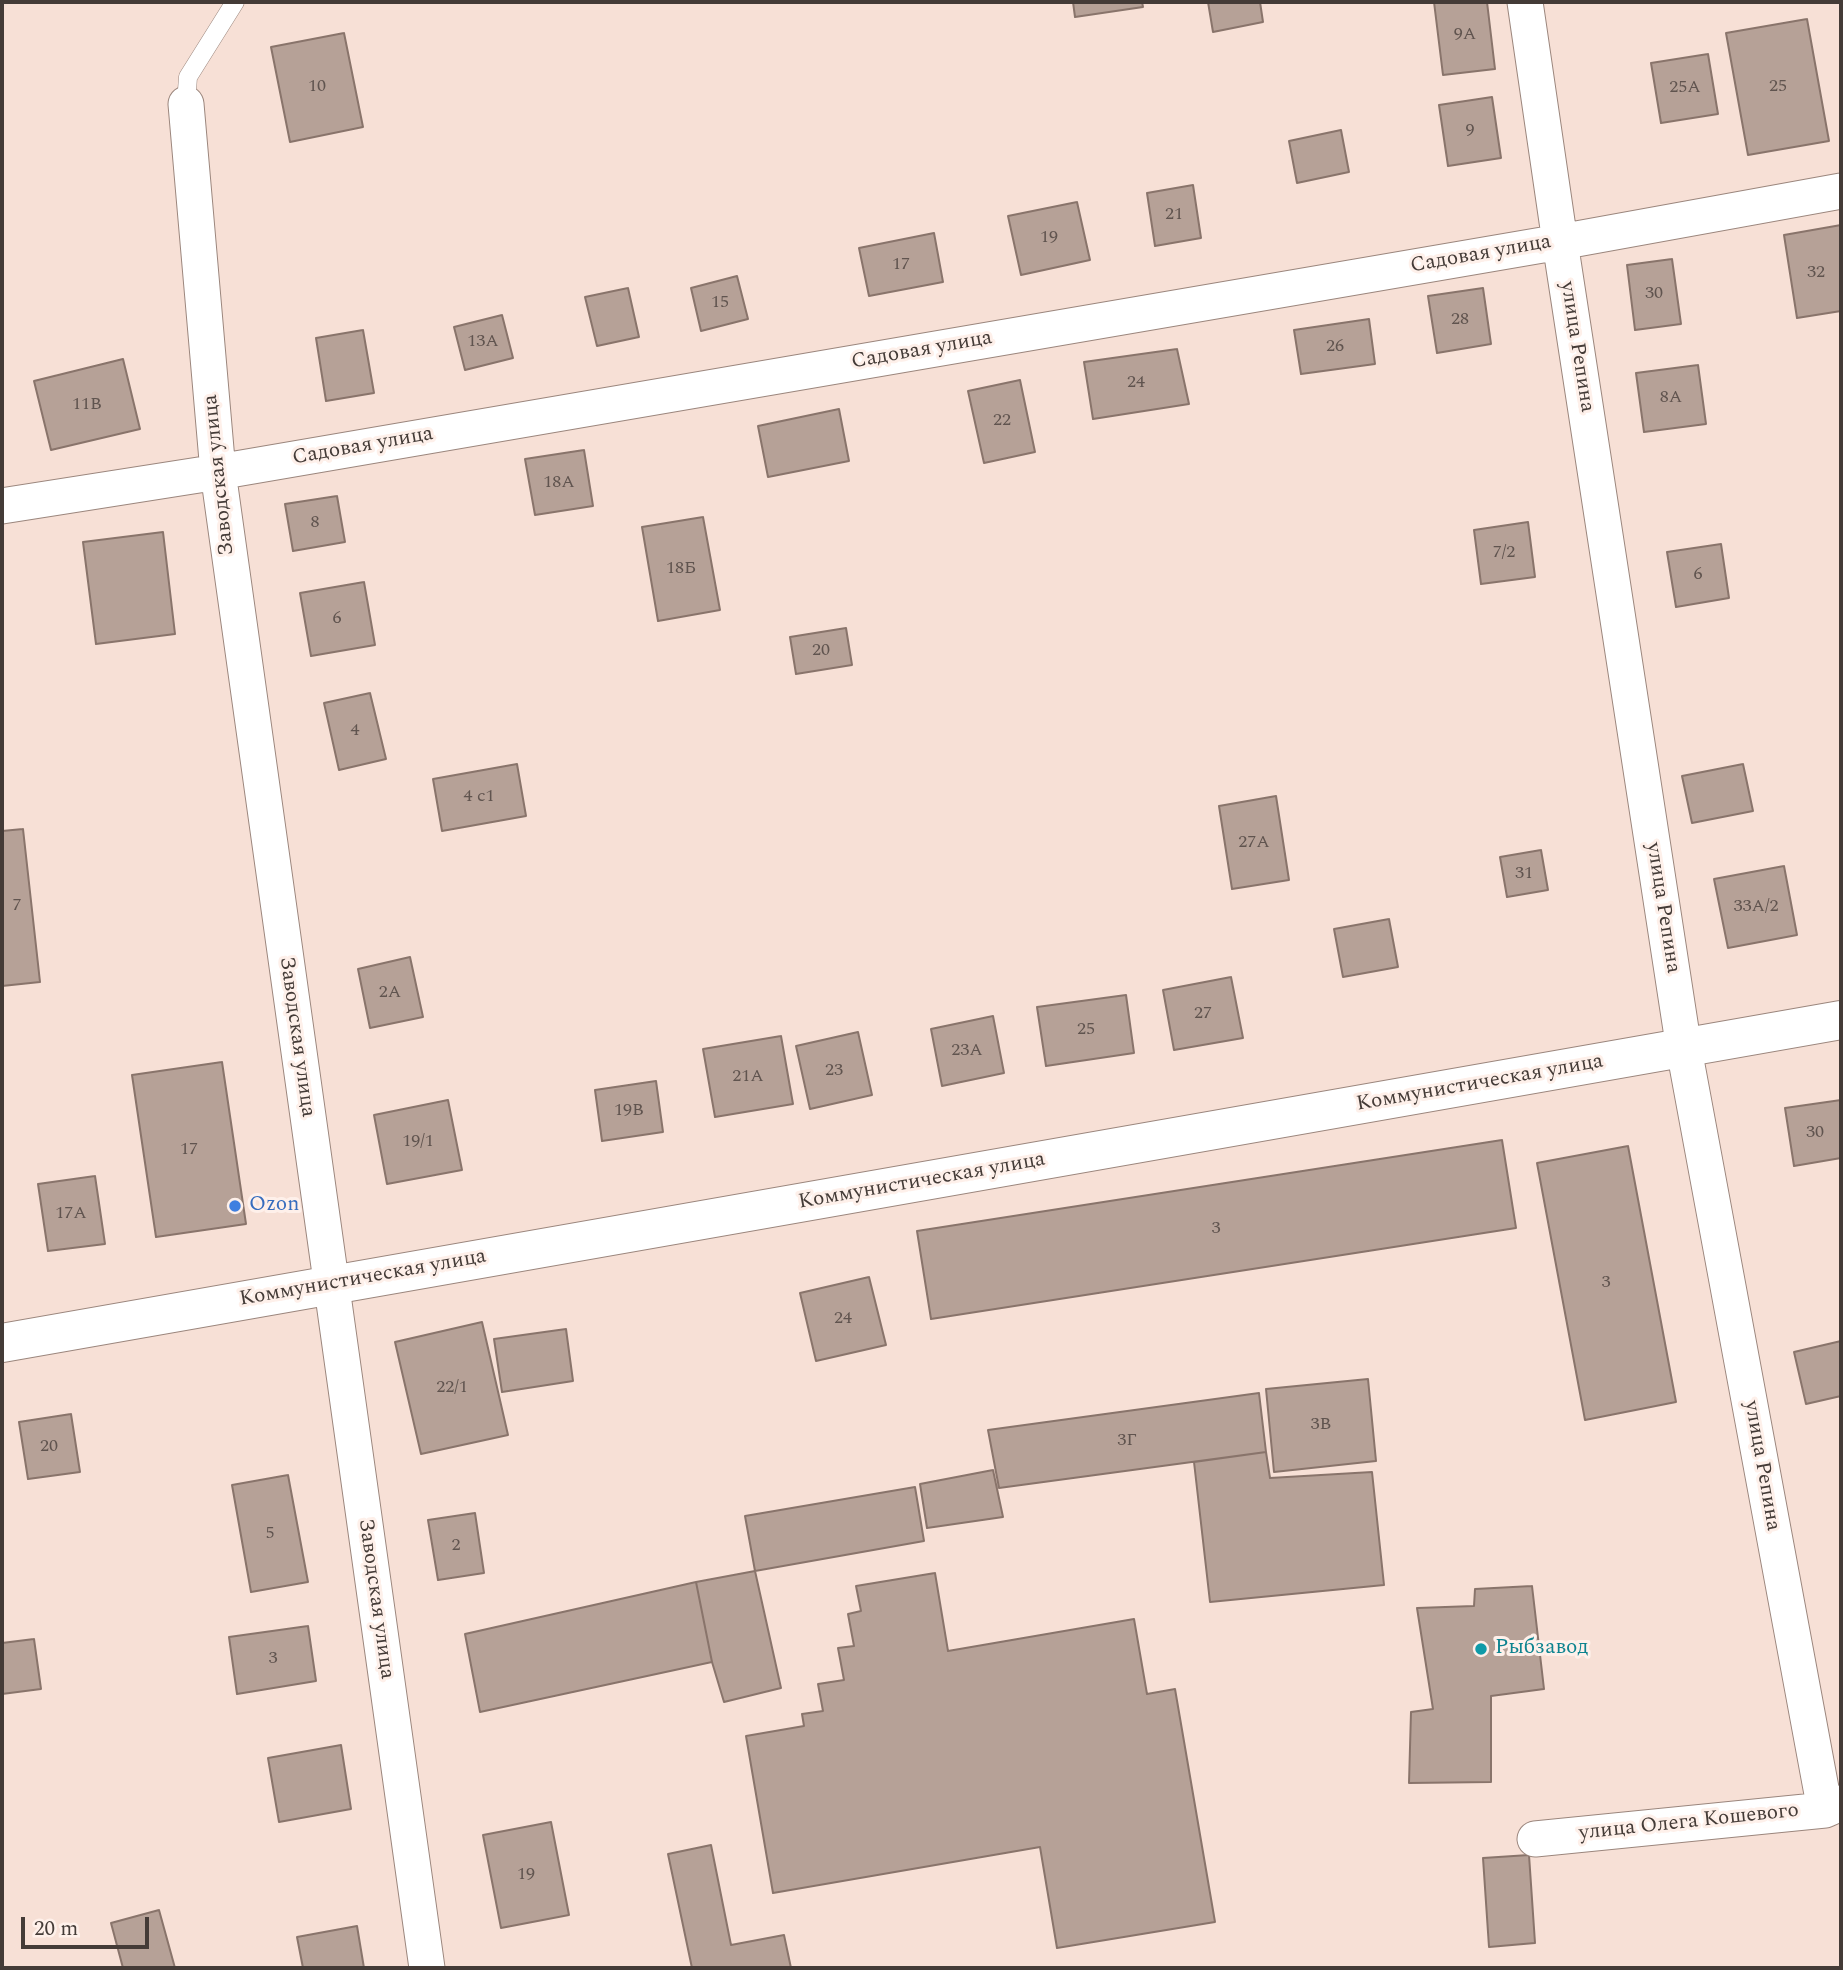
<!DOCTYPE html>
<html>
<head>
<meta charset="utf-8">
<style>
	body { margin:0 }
	#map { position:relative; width:1843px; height:1970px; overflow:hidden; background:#f7e0d6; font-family:Spectral,serif }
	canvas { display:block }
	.frame { position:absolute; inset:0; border:4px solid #443b37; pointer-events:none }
	.scale { position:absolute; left:21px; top:1917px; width:128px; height:32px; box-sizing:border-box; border:4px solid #443b37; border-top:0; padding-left:9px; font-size:21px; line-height:24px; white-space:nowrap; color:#443b37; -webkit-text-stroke:5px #fef0ea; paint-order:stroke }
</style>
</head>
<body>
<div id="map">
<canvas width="1843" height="1970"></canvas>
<div class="frame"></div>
<div class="scale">20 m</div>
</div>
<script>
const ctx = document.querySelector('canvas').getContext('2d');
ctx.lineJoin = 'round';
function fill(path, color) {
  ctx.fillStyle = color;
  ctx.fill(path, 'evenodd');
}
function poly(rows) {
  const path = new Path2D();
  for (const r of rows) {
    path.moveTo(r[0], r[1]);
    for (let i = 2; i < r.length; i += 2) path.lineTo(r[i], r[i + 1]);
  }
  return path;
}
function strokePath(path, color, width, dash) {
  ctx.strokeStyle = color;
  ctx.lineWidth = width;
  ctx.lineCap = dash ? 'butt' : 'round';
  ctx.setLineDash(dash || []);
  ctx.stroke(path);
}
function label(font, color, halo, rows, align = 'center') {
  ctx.font = font + ' Spectral,serif';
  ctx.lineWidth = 6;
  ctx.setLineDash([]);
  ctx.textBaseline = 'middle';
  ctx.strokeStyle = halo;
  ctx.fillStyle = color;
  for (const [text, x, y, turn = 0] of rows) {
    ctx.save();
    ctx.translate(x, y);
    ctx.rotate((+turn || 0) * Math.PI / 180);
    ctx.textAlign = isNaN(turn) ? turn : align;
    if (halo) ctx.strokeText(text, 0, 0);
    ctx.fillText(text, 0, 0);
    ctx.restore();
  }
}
const building = poly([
	[1073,2,1142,2,1143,7,1075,17,1073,2],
	[1208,2,1260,2,1263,22,1213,32,1208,2],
	[1434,2,1487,2,1495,69,1443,75,1434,2],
	[1807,19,1829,141,1748,155,1726,33,1807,19],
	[344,33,363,127,290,142,271,47,344,33],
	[1708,54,1718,114,1661,123,1651,63,1708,54],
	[1492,97,1501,158,1448,166,1439,105,1492,97],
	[1341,130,1349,172,1297,183,1289,141,1341,130],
	[1193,185,1201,238,1155,246,1147,193,1193,185],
	[1077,202,1090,260,1021,275,1008,216,1077,202],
	[1841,225,1841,311,1797,318,1784,235,1841,225],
	[934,233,943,282,869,296,859,248,934,233],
	[1672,259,1681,324,1635,330,1627,265,1672,259],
	[737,276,748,319,701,331,691,288,737,276],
	[628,288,639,337,597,346,585,297,628,288],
	[1483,288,1491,344,1437,353,1428,296,1483,288],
	[502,315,513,358,465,370,454,327,502,315],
	[1369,319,1375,364,1301,374,1294,330,1369,319],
	[363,330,374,393,326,401,316,338,363,330],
	[1177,349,1189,404,1093,419,1084,362,1177,349],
	[123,359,140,429,51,450,34,381,123,359],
	[1698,365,1706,424,1644,432,1636,373,1698,365],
	[1020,380,1035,452,984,463,968,391,1020,380],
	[839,409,849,461,768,477,758,426,839,409],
	[584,450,593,506,535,515,525,459,584,450],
	[337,496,345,542,293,551,285,504,337,496],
	[703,517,720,610,658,621,642,527,703,517],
	[1528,522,1535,577,1481,584,1474,530,1528,522],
	[163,532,175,634,96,644,83,542,163,532],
	[1721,544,1729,598,1676,607,1667,552,1721,544],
	[364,582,375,645,311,656,300,593,364,582],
	[846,628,852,665,796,674,790,637,846,628],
	[370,693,386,759,339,770,324,703,370,693],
	[517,764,526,816,442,831,433,779,517,764],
	[1743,764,1753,811,1692,823,1682,776,1743,764],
	[1276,796,1289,880,1232,889,1219,806,1276,796],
	[23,829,40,982,2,986,2,831,23,829],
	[1541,850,1548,890,1507,897,1500,857,1541,850],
	[1784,866,1797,935,1728,948,1714,879,1784,866],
	[1389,919,1398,967,1343,977,1334,929,1389,919],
	[410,957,423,1017,370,1028,358,969,410,957],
	[1231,977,1243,1038,1174,1050,1163,990,1231,977],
	[1126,995,1134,1053,1046,1066,1037,1007,1126,995],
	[993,1016,1004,1073,942,1086,931,1029,993,1016],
	[858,1032,872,1095,810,1109,796,1046,858,1032],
	[781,1036,793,1104,715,1117,703,1049,781,1036],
	[222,1062,246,1224,156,1237,132,1075,222,1062],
	[656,1081,663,1132,602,1141,595,1090,656,1081],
	[448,1100,462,1170,387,1184,374,1115,448,1100],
	[1841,1100,1841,1158,1794,1166,1785,1108,1841,1100],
	[1502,1140,1516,1228,931,1319,917,1231,1502,1140],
	[1628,1146,1676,1402,1585,1420,1537,1163,1628,1146],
	[95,1176,105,1244,48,1251,38,1184,95,1176],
	[869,1277,886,1345,816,1361,800,1293,869,1277],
	[482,1322,508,1435,421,1454,395,1342,482,1322],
	[566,1329,573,1381,502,1392,494,1339,566,1329],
	[1841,1341,1841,1396,1806,1404,1794,1352,1841,1341],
	[1368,1379,1376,1461,1274,1472,1266,1389,1368,1379],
	[1259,1393,1266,1452,999,1488,988,1430,1259,1393],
	[71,1414,80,1472,28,1479,19,1422,71,1414],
	[1266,1452,1270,1478,1372,1472,1384,1585,1210,1602,1194,1462,1266,1452],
	[993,1470,1003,1517,927,1528,920,1484,993,1470],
	[288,1475,308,1582,251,1592,232,1485,288,1475],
	[915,1487,924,1541,755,1571,745,1516,915,1487],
	[475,1513,484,1573,438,1580,428,1520,475,1513],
	[755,1571,781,1688,724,1702,712,1662,696,1582,755,1571],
	[935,1573,948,1651,1134,1619,1147,1694,1175,1689,1215,1922,1057,1948,1040,1847,773,1893,746,1736,804,1726,802,1714,823,1711,818,1684,844,1680,838,1648,854,1646,848,1614,861,1611,856,1586,935,1573],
	[696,1582,712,1662,480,1712,465,1634,696,1582],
	[1532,1586,1544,1689,1491,1696,1491,1782,1409,1783,1411,1712,1433,1709,1417,1608,1474,1606,1475,1589,1532,1586],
	[308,1626,316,1681,237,1694,229,1637,308,1626],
	[34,1639,41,1689,2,1694,2,1643,34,1639],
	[341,1745,351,1809,279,1822,268,1758,341,1745],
	[551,1822,569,1915,501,1928,483,1835,551,1822],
	[711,1845,731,1945,784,1935,791,1968,692,1968,668,1854,711,1845],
	[1529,1855,1535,1943,1489,1947,1483,1858,1529,1855],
	[159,1910,175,1968,123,1968,111,1923,159,1910],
	[357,1926,364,1968,303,1968,297,1937,357,1926]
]);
fill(building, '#b6a197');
strokePath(building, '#89746b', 2);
const service = poly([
	[186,104,188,77,235,2]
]);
const minor = poly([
	[1525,2,1560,242,1684,1049,1825,1810],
	[186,104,218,472,427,1968],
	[2,506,218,472,1560,242,1841,191],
	[1535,1839,1825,1810,1841,1803]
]);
const tertiary = poly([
	[2,1343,1841,1020]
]);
strokePath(service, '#9b867d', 19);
strokePath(minor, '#9b867d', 37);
strokePath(tertiary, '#9b867d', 40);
strokePath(service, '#fff', 18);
strokePath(minor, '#fff', 35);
strokePath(tertiary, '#fff', 38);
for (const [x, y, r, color] of [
	[235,1206,7,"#3f7fe0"],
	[1481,1649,7,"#0f9aa8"]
]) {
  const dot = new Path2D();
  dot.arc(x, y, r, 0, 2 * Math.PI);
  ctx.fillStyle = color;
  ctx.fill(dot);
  strokePath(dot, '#fef0ea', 2.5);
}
label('18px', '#60544f', null, [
	["9А",1465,35],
	["10",317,87],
	["25",1778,87],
	["25А",1685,88],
	["9",1470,131],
	["21",1174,215],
	["19",1049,238],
	["17",901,265],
	["32",1816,273],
	["30",1654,294],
	["15",720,303],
	["28",1460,320],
	["13А",483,342],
	["26",1335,347],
	["24",1136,383],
	["8А",1671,398],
	["11В",87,405],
	["22",1002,421],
	["18А",559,483],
	["8",315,523],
	["7/2",1504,553],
	["18Б",681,569],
	["6",1698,575],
	["6",337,619],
	["20",821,651],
	["4",355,731],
	["4 с1",479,797],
	["27А",1254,843],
	["31",1524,874],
	["7",17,906],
	["33А/2",1756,907],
	["2А",390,993],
	["27",1203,1014],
	["25",1086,1030],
	["23А",967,1051],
	["23",834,1071],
	["21А",748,1077],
	["19В",629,1111],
	["30",1815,1133],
	["19/1",418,1142],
	["17",189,1150],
	["17А",71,1214],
	["3",1216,1229],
	["3",1606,1283],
	["24",843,1319],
	["22/1",452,1388],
	["3В",1321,1425],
	["3Г",1127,1441],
	["20",49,1447],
	["5",270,1534],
	["2",456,1546],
	["3",273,1659],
	["19",526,1875]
]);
label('21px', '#443b37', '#fef0ea', [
	["Садовая улица",1481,255,-10],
	["улица Репина",1576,347,81],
	["Садовая улица",922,351,-10],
	["Садовая улица",363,447,-10],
	["Заводская улица",220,475,-96],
	["улица Репина",1662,908,81],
	["Заводская улица",296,1037,82],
	["Коммунистическая улица",1480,1084,-10],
	["Коммунистическая улица",922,1182,-10],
	["Коммунистическая улица",363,1279,-10],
	["улица Репина",1761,1466,80],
	["Заводская улица",375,1599,82],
	["улица Олега Кошевого",1689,1823,-6]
]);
label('21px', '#366cbe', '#fef0ea', [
	["Ozon",249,1206]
], 'left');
label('21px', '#0d838f', '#fef0ea', [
	["Рыбзавод",1495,1649]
], 'left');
</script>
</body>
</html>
